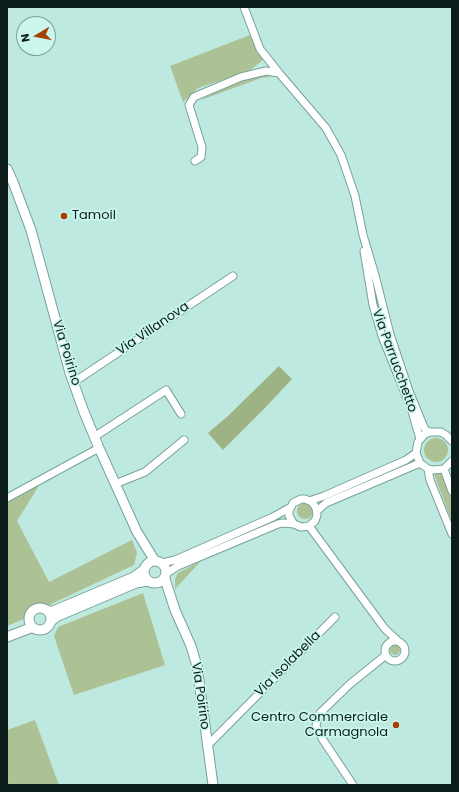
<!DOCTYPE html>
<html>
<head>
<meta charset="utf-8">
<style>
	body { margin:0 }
	#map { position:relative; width:459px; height:792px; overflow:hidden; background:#bde9e1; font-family:Poppins,sans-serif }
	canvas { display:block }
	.frame { position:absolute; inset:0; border:8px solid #0b1c1a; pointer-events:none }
	.north { position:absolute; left:16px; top:16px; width:40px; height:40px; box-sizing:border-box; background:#caf6ee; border:1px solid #7e9f99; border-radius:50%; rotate:260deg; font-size:11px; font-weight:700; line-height:16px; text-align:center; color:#0b1c1a }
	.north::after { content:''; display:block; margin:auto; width:14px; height:18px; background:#a34200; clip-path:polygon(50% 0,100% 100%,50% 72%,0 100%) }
</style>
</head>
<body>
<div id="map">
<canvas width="459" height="792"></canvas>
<div class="frame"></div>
<div class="north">N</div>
</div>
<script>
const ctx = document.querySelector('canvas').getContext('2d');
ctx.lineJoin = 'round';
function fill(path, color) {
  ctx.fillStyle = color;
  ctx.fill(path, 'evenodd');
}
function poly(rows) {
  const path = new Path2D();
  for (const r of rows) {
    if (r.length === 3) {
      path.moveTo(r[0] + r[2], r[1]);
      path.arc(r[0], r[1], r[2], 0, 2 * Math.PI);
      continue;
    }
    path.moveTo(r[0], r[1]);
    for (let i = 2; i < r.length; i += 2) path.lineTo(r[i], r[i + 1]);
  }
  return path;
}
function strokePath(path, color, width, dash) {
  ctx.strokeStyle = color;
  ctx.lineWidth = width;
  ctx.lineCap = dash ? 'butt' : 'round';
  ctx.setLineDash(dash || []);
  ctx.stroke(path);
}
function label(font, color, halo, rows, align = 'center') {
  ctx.font = font + ' Poppins,sans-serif';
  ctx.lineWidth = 3.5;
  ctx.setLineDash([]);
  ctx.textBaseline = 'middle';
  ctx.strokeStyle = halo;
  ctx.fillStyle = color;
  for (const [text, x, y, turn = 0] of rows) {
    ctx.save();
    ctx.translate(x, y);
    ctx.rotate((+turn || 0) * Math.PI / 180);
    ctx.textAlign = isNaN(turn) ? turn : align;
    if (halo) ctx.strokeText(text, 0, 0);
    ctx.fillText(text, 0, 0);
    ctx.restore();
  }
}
fill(poly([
	[250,35,263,60,249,71,198,88,183,102,170,66],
	[262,75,272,77,261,78,201,100,221,89,254,76],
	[436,450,12],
	[434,474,443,474,452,499,452,522],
	[40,484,17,521,49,582,132,540,137,553,134,565,49,605,39,604,32,606,25,613,24,619,7,626,7,501],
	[305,511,8],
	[201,561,175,589,175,579,178,573],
	[143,593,165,665,74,695,54,636,58,627],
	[395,650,5],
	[35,720,59,785,9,785,7,779,7,730]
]), '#adc294');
fill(poly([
	[279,366,292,379,264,409,223,450,208,433,228,416]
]), '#9eb383');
const street = poly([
	[244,7,260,49,279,73,326,128,341,155,355,196,363,235,375,275,390,334,409,391,423,425,426,431,430,432],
	[195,161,201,157,202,147,189,105,194,97,241,77,266,71,279,73],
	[364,251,373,305,382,336,411,408,420,439],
	[74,382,233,276],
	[94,437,166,390,181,414],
	[452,441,446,435,441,432,430,432,425,434,418,442,416,453,420,463,428,469,433,470,444,469,452,461],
	[428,469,430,480,452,534],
	[444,469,452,491],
	[115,484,145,472,184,440],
	[7,498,99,448],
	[309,501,324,496,406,460,416,453],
	[317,511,326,503,420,463],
	[309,526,385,629,398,641],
	[162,563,175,560,273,517,291,507],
	[167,573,178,566,278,524,283,523,294,524,301,527,309,526,315,521,317,515,316,508,312,502,305,499,301,499,293,503,289,511,289,516,294,524],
	[395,651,10],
	[207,746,335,617],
	[353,785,323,740,316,726,317,720,320,713,350,684,386,655]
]);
const secondary = poly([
	[7,169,13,182,31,230,70,373,84,412,99,448,137,532,155,561],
	[155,572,11],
	[165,579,175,610,191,646,197,666,213,785],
	[40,619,11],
	[48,611,53,611,134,577,145,569],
	[51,621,58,616,136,583,148,581],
	[7,637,33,627]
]);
strokePath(street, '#78a29a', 9);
strokePath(secondary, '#78a29a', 11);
strokePath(street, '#fff', 7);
strokePath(secondary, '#fff', 9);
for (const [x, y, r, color] of [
	[64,216,4,"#a34200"],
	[396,725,4,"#a34200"]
]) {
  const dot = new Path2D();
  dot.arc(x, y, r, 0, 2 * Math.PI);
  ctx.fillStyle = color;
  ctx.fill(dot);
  strokePath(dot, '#caf6ee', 1.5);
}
label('13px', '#0b1c1a', '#caf6ee', [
	["Tamoil",72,216],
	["Centro Commerciale",388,718,"right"],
	["Carmagnola",388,733,"right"]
], 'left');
label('13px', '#0b1c1a', '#caf6ee', [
	["Via Villanova",153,329,-34],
	["Via Poirino",66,353,73],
	["Via Parrucchetto",394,361,70],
	["Via Isolabella",288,664,-45],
	["Via Poirino",200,696,82]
]);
</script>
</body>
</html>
